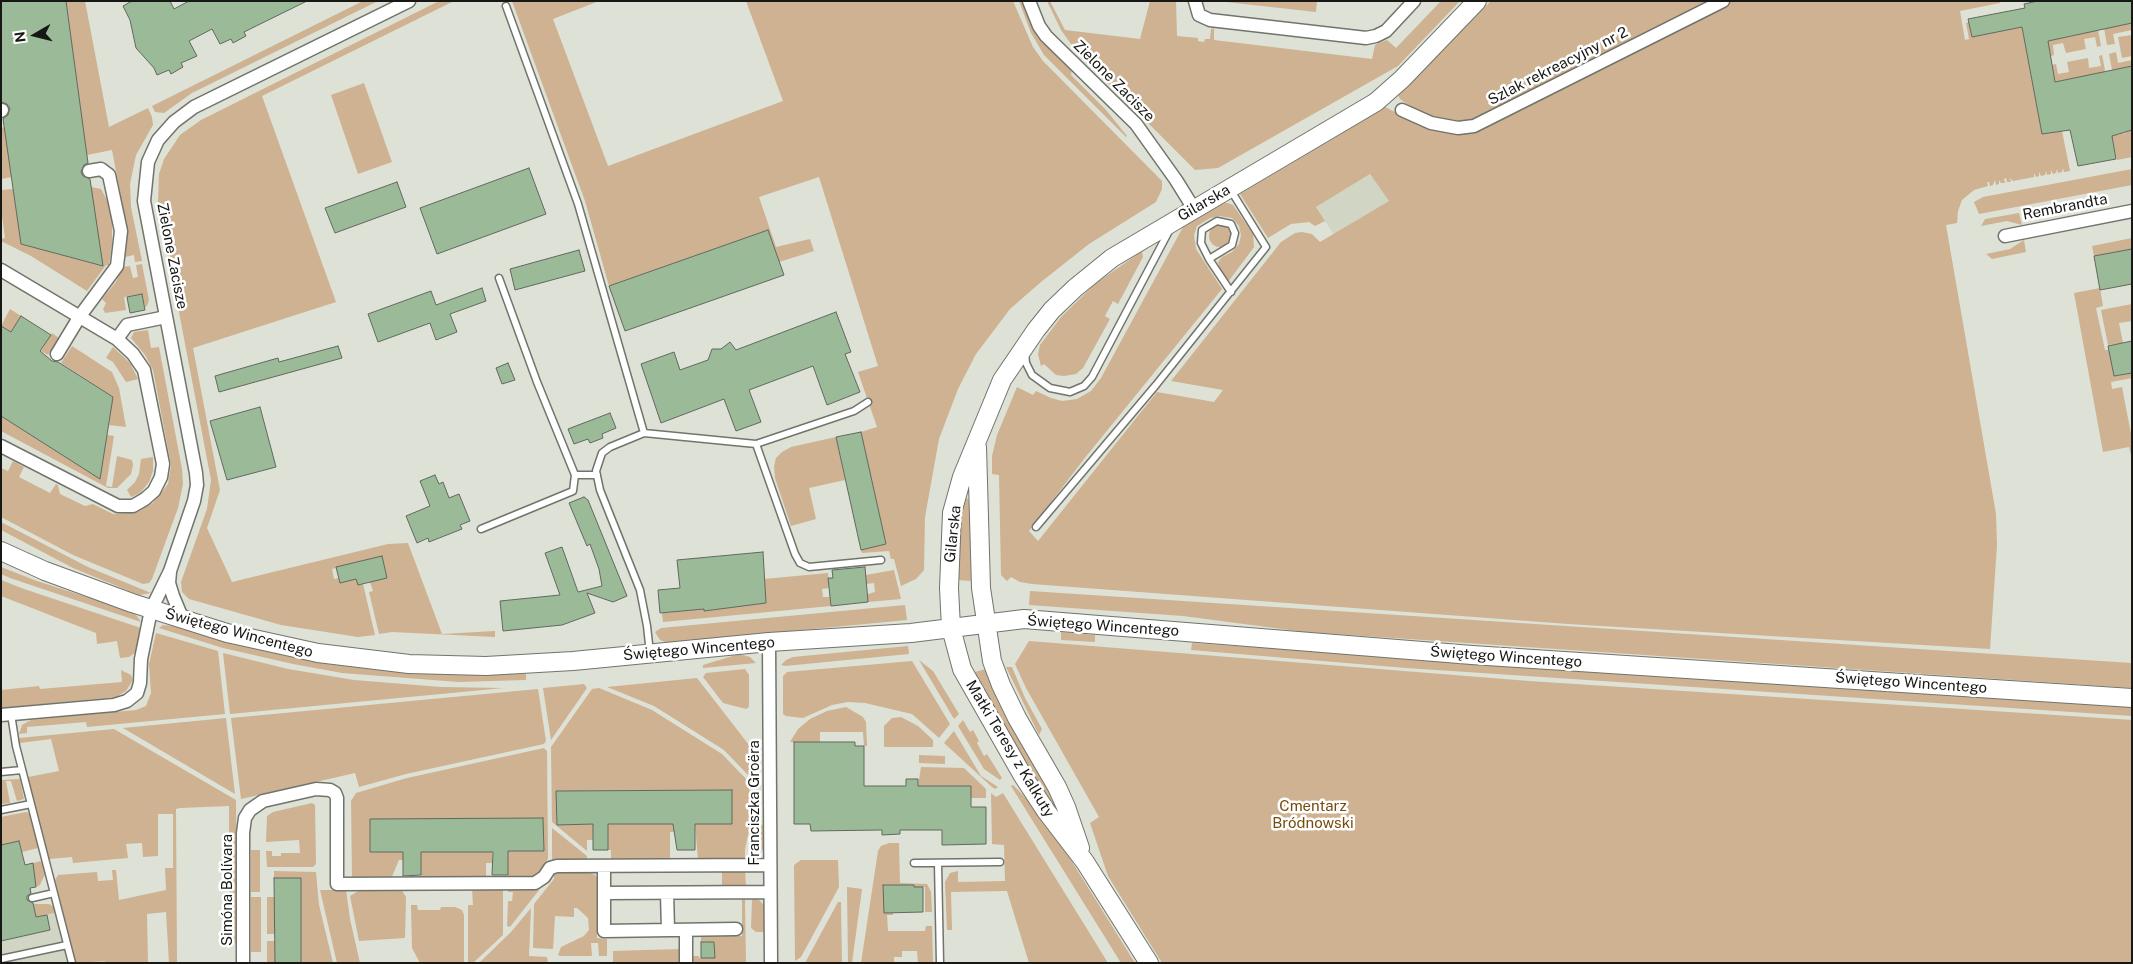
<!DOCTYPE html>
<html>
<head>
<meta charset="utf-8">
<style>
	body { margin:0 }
	#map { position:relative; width:2133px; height:964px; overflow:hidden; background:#dee1d6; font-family:"Public Sans",sans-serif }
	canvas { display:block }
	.frame { position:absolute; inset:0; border:2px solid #171815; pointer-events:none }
	.north { position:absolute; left:10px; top:10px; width:50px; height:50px; -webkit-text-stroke:4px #fff; paint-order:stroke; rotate:262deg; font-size:14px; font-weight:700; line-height:20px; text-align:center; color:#171815 }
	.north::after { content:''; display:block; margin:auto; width:18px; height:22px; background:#171815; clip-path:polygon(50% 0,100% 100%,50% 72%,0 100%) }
</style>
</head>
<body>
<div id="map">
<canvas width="2133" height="964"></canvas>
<div class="frame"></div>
<div class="north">N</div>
</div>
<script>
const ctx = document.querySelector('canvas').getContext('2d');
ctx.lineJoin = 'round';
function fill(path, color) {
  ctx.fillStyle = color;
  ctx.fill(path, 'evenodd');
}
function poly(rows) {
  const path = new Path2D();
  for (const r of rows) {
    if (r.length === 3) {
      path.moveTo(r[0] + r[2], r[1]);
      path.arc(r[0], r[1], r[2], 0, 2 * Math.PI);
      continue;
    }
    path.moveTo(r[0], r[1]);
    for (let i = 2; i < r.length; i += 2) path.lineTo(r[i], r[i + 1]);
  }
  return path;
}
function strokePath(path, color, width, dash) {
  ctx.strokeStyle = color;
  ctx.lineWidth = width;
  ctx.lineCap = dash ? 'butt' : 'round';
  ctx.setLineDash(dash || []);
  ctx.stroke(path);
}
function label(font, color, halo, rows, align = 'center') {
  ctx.font = font + ' "Public Sans",sans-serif';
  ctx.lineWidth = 5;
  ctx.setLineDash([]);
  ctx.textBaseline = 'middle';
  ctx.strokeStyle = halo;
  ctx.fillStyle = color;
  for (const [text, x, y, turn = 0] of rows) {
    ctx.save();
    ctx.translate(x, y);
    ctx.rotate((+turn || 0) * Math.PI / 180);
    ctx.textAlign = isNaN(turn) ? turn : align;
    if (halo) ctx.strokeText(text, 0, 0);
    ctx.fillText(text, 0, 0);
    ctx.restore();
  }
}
fill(poly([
	[1370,174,1389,201,1334,235,1316,207],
	[67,911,129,963,1,963,1,925]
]), '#d1d6c4');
fill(poly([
	[66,1,85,1,109,127,148,108,152,117,153,125,136,155,130,184,131,207,142,261,135,262,134,255,125,257,125,218,112,150,87,155],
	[363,1,378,1,192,93,164,113,155,112,152,106],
	[439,1,454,1,262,96,336,302,193,348,220,490,207,528,232,582,388,544,408,543,442,634,495,631,495,637,392,632,379,634,369,592,373,591,370,582,387,578,382,557,332,569,334,579,339,578,340,583,356,579,358,585,363,584,375,635,358,637,281,625,189,599,182,592,181,582,207,509,211,480,158,202,159,174,164,159,180,135,201,120],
	[512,1,599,1,553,19,608,166,783,101,746,1,1013,1,1033,47,1043,61,1162,181,1162,189,1156,202,1089,244,1041,282,1010,309,976,354,958,389,939,439,925,517,924,570,916,579,901,586,894,559,891,559,889,551,862,553,861,550,886,544,861,432,877,427,858,372,878,366,819,177,759,197,776,247,810,239,814,251,779,262,768,230,609,286,585,201],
	[1019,1,1025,1,1044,44,1048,43,1072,69,1071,75,1106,110,1127,136,1126,137,1044,55,1031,33],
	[1047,1,1050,1,1065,30,1140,39,1150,1,1176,1,1177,36,1198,38,1198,41,1204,42,1205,39,1210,39,1211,29,1214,28,1214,40,1372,59,1375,45,1387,40,1396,48,1441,1,1460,1,1398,66,1218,168,1195,170,1076,51,1061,30],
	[1217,1,1317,1,1316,12],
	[1491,1,1715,1,1472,123,1438,121,1418,112,1400,99,1398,95],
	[1732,1,2000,1,2000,3,1960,11,1965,40,1969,39,1966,23,1969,22,1972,37,2022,27,2042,134,2062,131,2070,171,2064,172,2063,168,2062,172,2058,173,2057,169,2056,173,2053,174,2051,170,2051,174,2047,175,2046,171,2045,175,2041,176,2039,172,2039,176,2036,177,2034,173,2034,177,2013,181,2010,178,2011,182,2007,182,2006,178,2004,179,2005,183,2001,183,1999,180,1999,184,1996,185,1995,180,1993,185,1990,186,1989,182,1987,182,1988,186,1974,190,1962,200,1958,211,1957,223,1946,225,1996,514,1997,545,1990,649,1568,624,1032,584,1020,582,1011,577,1007,581,1001,575,999,475,992,474,992,456,997,435,1017,387,1033,395,1036,391,1051,398,1062,401,1077,399,1091,391,1101,378,1183,227,1224,203,1228,203,1233,205,1253,234,1254,247,1228,282,1220,269,1218,262,1222,257,1232,252,1239,244,1241,235,1239,226,1232,218,1219,216,1210,218,1197,226,1194,235,1196,249,1222,289,1084,459,1029,531,1038,541,1157,392,1214,402,1223,390,1171,381,1281,242,1295,233,1302,232,1312,234,1320,242,1389,201,1370,174,1316,207,1325,221,1315,226,1309,222,1291,224,1268,238,1240,194,1341,134,1383,106,1421,125,1457,132,1479,128],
	[2132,23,2132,30,2113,34,2115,44,2107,45,2104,28],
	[2098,30,2101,46,2097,47,2095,37,2084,39,2086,49,2066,53,2063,43,2053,45,2054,55,2051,56,2047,40,2067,36,2068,37],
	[2132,35,2132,56,2122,58,2118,37],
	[2116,52,2118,63,2132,60,2132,66,2112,70,2109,54],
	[2102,55,2105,70,2103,73,2055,82,2052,65,2056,64,2058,74,2069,72,2067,62,2088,58,2089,68,2101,66,2099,56],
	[364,83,392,162,358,174,331,95],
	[5,127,12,177,1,179,1,128],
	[2132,130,2132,157,2117,160,2112,137,2073,145,2073,142,2126,133,2126,131],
	[2132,169,2132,185,1979,214,1974,202,1983,197],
	[91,187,101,189,108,202,112,223,112,244,109,265,106,265,87,291,31,256,1,241,1,239,5,238,1,209,1,190,13,189,21,244,102,266],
	[2019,213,2022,225,2007,221,1981,226,1985,219],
	[1220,236,11],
	[2132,238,2132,249,2094,256,2092,246],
	[2024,240,2026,252,1992,259,1986,254,2010,249],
	[1142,251,1143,257,1118,304,1113,301,1105,316,1110,319,1083,368,1076,374,1064,376,1056,375,1044,364,1041,366,1038,354,1040,345,1061,317,1095,284],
	[142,264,149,300,147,306,145,307,142,294,124,297,126,310,105,313,103,309,106,303,102,299,116,282,123,267,130,266,133,278,138,277,136,265],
	[2100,288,2103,306,2096,308,2105,350,2109,350,2114,376,2132,373,2132,378,2111,382,2112,389,2122,387,2132,439,2132,459,2129,447,2103,452,2074,293],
	[2132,304,2132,321,2119,323,2123,343,2108,345,2101,310],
	[10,309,21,316,11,332,1,326],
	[148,330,151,348,159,347,182,469,183,484,178,508,152,579,149,583,143,584,73,555,1,517,1,468,8,471,13,461,24,467,19,477,50,493,56,484,58,485,60,494,85,506,93,504,113,514,138,512,153,503,168,484,171,465,153,370,145,355,131,338,134,332],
	[52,333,59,338,48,355,41,351],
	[72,346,112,372,119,388,126,427,109,425,113,397,61,363],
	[113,347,130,363,138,379,126,382,113,362,106,358],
	[1,416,100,479,107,435,114,436,106,486,112,487,117,456,132,460,133,465,131,474,117,488,108,488,1,431],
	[836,437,845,480,809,488,816,519,791,526,775,478,774,466,776,458,782,452,791,447],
	[153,457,153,471,149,482,140,493,131,497,127,490,135,482,139,474,141,459],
	[964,498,967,498,970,502,971,581,957,580,958,539,962,500],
	[1,522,88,567,151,593,139,595,73,568,1,530],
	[1,567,37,581,130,611,137,616,141,622,10,578,1,574],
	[894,570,901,599,868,602,868,594,875,592,874,583,866,584,866,575],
	[828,573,829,588,822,589,823,597,830,597,831,606,663,622,662,613,704,609,704,611,766,603,764,579],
	[1,580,24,589,141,628,136,652,129,657,120,658,117,641,97,644,96,633,1,596],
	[1030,591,2132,663,2132,688,1305,632,1183,616,1029,605],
	[905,605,907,620,668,643,660,640,655,632,661,628],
	[163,625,175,626,237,644,335,665,442,674,526,674,526,680,459,682,342,673,293,664,223,648,159,628],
	[1061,632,1095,635,1095,642,1061,640],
	[156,633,218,651,225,714,87,727,86,722,27,727,27,733,19,734,22,725,31,720,136,710,146,706,151,693,149,664],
	[1029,641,1529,681,2132,720,2132,963,1162,963,1108,876,1090,823,1099,817,1026,688,1015,664],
	[1192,643,2132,706,2132,716,1406,668,1191,650],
	[908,646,909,654,785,666,781,665,786,660,793,657],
	[223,653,288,669,354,680,441,687,504,688,230,714],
	[739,654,750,657,756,663,703,668,703,665],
	[919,660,933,671,959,714,954,719],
	[912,661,950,724,939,738,912,714,865,703,848,702,832,705,803,718,786,716,783,714,783,676,787,672],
	[1006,667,1012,667,1025,698,1042,729,1039,735],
	[745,669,749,675,749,707,746,709,723,703,703,677,706,673],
	[986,669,1018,736,1056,804,1054,808,1053,809,988,702,975,672],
	[121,670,131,675,133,680,126,691,116,697,1,708,1,690,39,686,40,689,122,682],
	[697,678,749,745,749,776,724,750,654,706,607,687],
	[584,684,587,688,551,740,543,688],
	[599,688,652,710,722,754,749,782,750,803,746,805,746,809,750,811,750,826,745,849,745,860,698,860,695,824,732,824,732,790,557,791,557,824,593,824,593,840,587,840,587,851,552,822,551,747,592,689],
	[538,689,546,741,544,744,406,774,359,787,355,773,241,799,231,718],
	[846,707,863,717,866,722,867,746,864,746,863,732,820,732,820,742,790,742,798,729,810,719,827,711],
	[901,717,918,726,933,740,933,747,884,747,884,726,892,718],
	[226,718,235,794,123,728],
	[963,720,970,732,973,730,979,741,977,743,984,756,987,754,1002,778,1000,780,984,769,958,726],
	[114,729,236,800,237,943,233,943,233,930,229,930,229,806,180,808,176,809,177,963,169,963,166,912,147,914,148,963,105,963,105,961,76,963,55,880,58,875,97,872,98,881,113,880,112,870,116,870,119,900,166,890,165,868,173,868,173,814,158,814,158,856,143,857,142,843,126,844,128,858,73,863,72,857,49,859,28,777,59,771,51,739,20,743,19,738],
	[954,731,981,776,998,787,995,789,992,787,944,743],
	[544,748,547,751,548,858,543,871,532,878,508,878,508,851,544,851,543,819,370,819,370,852,406,852,406,860,399,860,391,879,353,879,352,877,351,801,356,793,407,778],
	[919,755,945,756,945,764,919,763],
	[921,767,964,768,986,789,986,798,971,798,971,786,918,786],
	[20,779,24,799,17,801,11,781,6,781,10,803,1,804,1,780],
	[1013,785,1033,805,1064,849,1135,963,1121,963,1011,786],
	[991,793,996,797,1003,793,1108,963,1029,963,1007,891,951,892,952,930,947,930,945,882,950,873,958,871,958,882,1005,881,1004,845,992,844],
	[312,803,315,805,316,864,313,867,267,867,266,851,272,851,272,856,281,856,281,853,300,853,299,840,266,842,267,816,273,812],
	[26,812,29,813,38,848,22,852,19,841,1,845,1,817],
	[757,820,763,825,763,850,753,850,752,848],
	[608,824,679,824,679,832,670,832,670,861,611,861,611,850,608,850],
	[552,828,587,856,587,861,552,861],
	[889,843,899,843,900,883,927,884,931,892,932,912,925,912,925,887,914,887,914,885,884,885,884,913,893,913,893,915,887,915,888,931,925,931,926,926,932,926,933,963,918,963,917,951,902,951,902,957,894,957,894,963,861,963,878,851,881,846],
	[251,850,260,850,260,892,251,892],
	[421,852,492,852,492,863,486,863,486,879,421,879],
	[801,860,838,860,839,887,801,957,795,961,794,865],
	[41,861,45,874,40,885,36,887,25,865],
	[722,870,745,870,746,886,722,886],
	[274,871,316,872,319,905,333,963,301,963,301,878,274,878],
	[554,871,585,871,595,875,598,879,600,923,597,924,597,938,607,939,607,956,599,956,598,943,591,943,592,956,560,956,558,955,561,947,584,936,589,930,588,918,577,908,574,908,574,917,555,916,553,949,533,948,534,904,554,879],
	[847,887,862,889,852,963,848,963],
	[503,888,503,935,473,963,468,963,468,905,473,905,472,889],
	[508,888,538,888,539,890,510,927,507,926,508,901,512,901,513,892,508,892],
	[401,889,406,897,405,938,359,941,350,896,360,890],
	[320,890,346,890,350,919,360,963,337,963],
	[251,897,261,897,261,952,251,952],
	[267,897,275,897,275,934,267,934],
	[742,899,745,899,746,963,690,963,691,956,699,956,699,958,715,958,714,942,701,942,701,936,742,936],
	[752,899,759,900,764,905,764,932,756,932,751,928],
	[838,902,841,902,842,963,805,963],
	[33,904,49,904,54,907,55,913,1,925,36,916],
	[411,905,417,905,418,910,440,910,441,907,455,907,462,910,464,915,464,963,420,963,412,948],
	[531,908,529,956,547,957,548,963,479,963,511,932],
	[267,941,275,941,275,963,267,963],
	[681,949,681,963,613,963,613,951]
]), '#ceb291');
const building = poly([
	[1,1,66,1,88,163,84,165,81,172,83,176,90,179,103,266,21,244,3,119,8,115,10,108,7,104,1,102,1,1],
	[132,1,170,1,174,9,189,1,307,1,244,32,246,36,233,43,231,39,220,44,212,29,189,41,197,56,181,63,183,67,171,74,169,70,157,75,154,68,136,48,130,20,123,6,132,1],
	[2038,1,2132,1,2132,23,2048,41,2055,82,2132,66,2132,130,2112,136,2116,159,2078,166,2070,130,2042,134,2022,27,1972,37,1968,19,2025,8,2024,4,2038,1],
	[529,168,546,214,437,254,420,208,529,168],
	[397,182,406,207,335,233,325,208,397,182],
	[768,230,784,275,625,331,609,286,768,230],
	[2132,249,2132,284,2100,290,2094,256,2132,249],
	[579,250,585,271,515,290,510,269,579,250],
	[482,288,486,301,450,314,457,332,436,340,430,323,378,342,368,314,431,291,436,305,482,288],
	[142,294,145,310,130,313,127,297,142,294],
	[836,312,851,352,845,354,860,392,827,405,813,366,749,390,761,422,736,431,724,399,661,423,641,364,674,352,680,370,708,360,712,349,721,349,730,342,736,350,836,312],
	[21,316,51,335,40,351,52,361,58,362,113,397,100,479,1,416,1,326,11,332,21,316],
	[2132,341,2132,373,2114,376,2108,346,2132,341],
	[338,346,342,358,219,392,215,376,278,358,279,362,338,346],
	[508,363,515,380,502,384,496,368,508,363],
	[260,407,276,467,227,480,210,421,260,407],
	[610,413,616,428,602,434,603,438,590,443,588,439,574,444,568,429,610,413],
	[861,432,886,544,861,550,836,437,861,432],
	[435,475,439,484,443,482,449,498,459,494,470,521,460,525,462,529,429,542,428,538,417,543,406,516,430,506,420,481,435,475],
	[584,497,588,500,627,596,613,602,587,593,595,613,562,625,503,631,500,601,560,595,545,553,562,547,578,592,602,586,599,569,590,544,587,546,569,503,584,497],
	[763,552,766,603,704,611,704,609,660,613,658,590,680,588,677,560,763,552],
	[382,556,387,578,358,585,356,579,340,583,336,567,382,556],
	[865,567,868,602,831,606,828,578,833,578,832,570,865,567],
	[794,742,855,742,855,746,864,746,864,786,906,786,906,779,918,779,918,786,971,786,971,807,986,807,986,844,942,845,942,830,900,830,900,834,882,835,882,830,811,831,810,824,794,824,794,742],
	[732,790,732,824,695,824,695,850,677,850,673,824,608,824,608,850,593,850,593,824,557,825,556,791,732,790],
	[543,818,544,851,508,851,508,875,492,875,493,852,421,852,421,875,403,876,403,852,370,852,370,819,543,818],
	[19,841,25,865,33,863,36,887,30,888,31,893,27,896,27,900,33,903,36,917,47,915,50,930,1,941,1,845,19,841],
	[274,878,301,878,301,963,275,963,274,878],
	[883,885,914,885,914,887,923,887,923,912,884,913,883,885],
	[701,942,714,942,715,958,701,958,701,942]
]);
fill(building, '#9bba97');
strokePath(building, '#616860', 1);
const lane = poly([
	[506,6,578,204,644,433],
	[1209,259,1201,243,1202,230,1217,221,1231,224,1235,233,1232,245,1209,259,1231,292],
	[499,278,537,382,575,475,597,475],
	[1025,352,1026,363,1032,375,1050,388,1070,392,1084,386,1092,377,1169,231],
	[756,444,854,411,868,402],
	[1036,527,1156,385,1266,247,1230,189],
	[481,529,573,491,575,475],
	[650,653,647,626,640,590,600,490,596,471,602,453,610,447,644,433,756,444,795,554,800,563,809,567,881,560],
	[11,714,16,746,72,963],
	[1,772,22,770],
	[1,810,31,804],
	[914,863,1000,862],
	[938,863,940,963],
	[32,898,54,893],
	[1,959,67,945]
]);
const street = poly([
	[1029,1,1039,26,1046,36,1136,124,1176,180,1194,209],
	[1195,1,1199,15,1210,20,1366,38,1376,36,1386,31,1414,1],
	[1402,110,1431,123,1458,128,1474,126,1723,1],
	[1,111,2,110],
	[2005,236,2132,211],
	[1,270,117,339,133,354,144,370,163,464,161,477,154,491,145,499,133,506,118,506,1,446],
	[117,339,127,325,166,317],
	[57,354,80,316,117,266,121,231,109,175,101,169,89,171],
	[170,572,169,583,173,596,183,620],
	[769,642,771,963],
	[1,715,114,705,127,701,137,693,140,683,141,659,151,610,170,571,194,501,197,485,196,473,144,201,148,162,158,140,174,122,194,107,409,1],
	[604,866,604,931,736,929],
	[604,893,770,892],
	[667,893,668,930],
	[686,930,686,963],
	[243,963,243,833,245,818,250,810,263,801,316,789,330,790,335,793,337,798,337,884,535,883,544,877,550,868,557,866,770,865]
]);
const secondary = poly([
	[977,447,981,588,992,661,1001,685,1017,718,1057,787,1066,807,1080,848],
	[1,551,45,571,132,603,227,633,318,653,409,664,486,666,573,661,769,642,911,633,1024,619,1472,655,2132,698],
	[1149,963,1085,862,1046,811,1023,776,962,669,951,628,949,588,952,513,962,477,1002,380,1036,330,1052,310,1075,288,1112,258,1376,102,1402,79,1477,1]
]);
strokePath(lane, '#71746b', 9);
strokePath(street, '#71746b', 15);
strokePath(secondary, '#71746b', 20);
strokePath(lane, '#fff', 6);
strokePath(street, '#fff', 12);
strokePath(secondary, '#fff', 18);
label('15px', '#171815', '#fff', [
	["Szlak rekreacyjny nr 2",1558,66,-27],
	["Zielone Zacisze",1114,81,45],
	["Gilarska",1204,203,-30],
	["Rembrandta",2065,207,-11],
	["Zielone Zacisze",172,256,79],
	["Gilarska",953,534,-84],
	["Świętego Wincentego",1103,626,4],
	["Świętego Wincentego",239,633,15],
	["Świętego Wincentego",699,649,-5],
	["Świętego Wincentego",1506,657,4],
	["Świętego Wincentego",1911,683,4],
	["Matki Teresy z Kalkuty",1010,749,59],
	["Franciszka Groëra",754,803,-90],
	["Simóna Bolívara",227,890,-90]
]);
label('15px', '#754c0f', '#fff', [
	["Cmentarz",1313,806],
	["Bródnowski",1313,823]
]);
</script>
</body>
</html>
